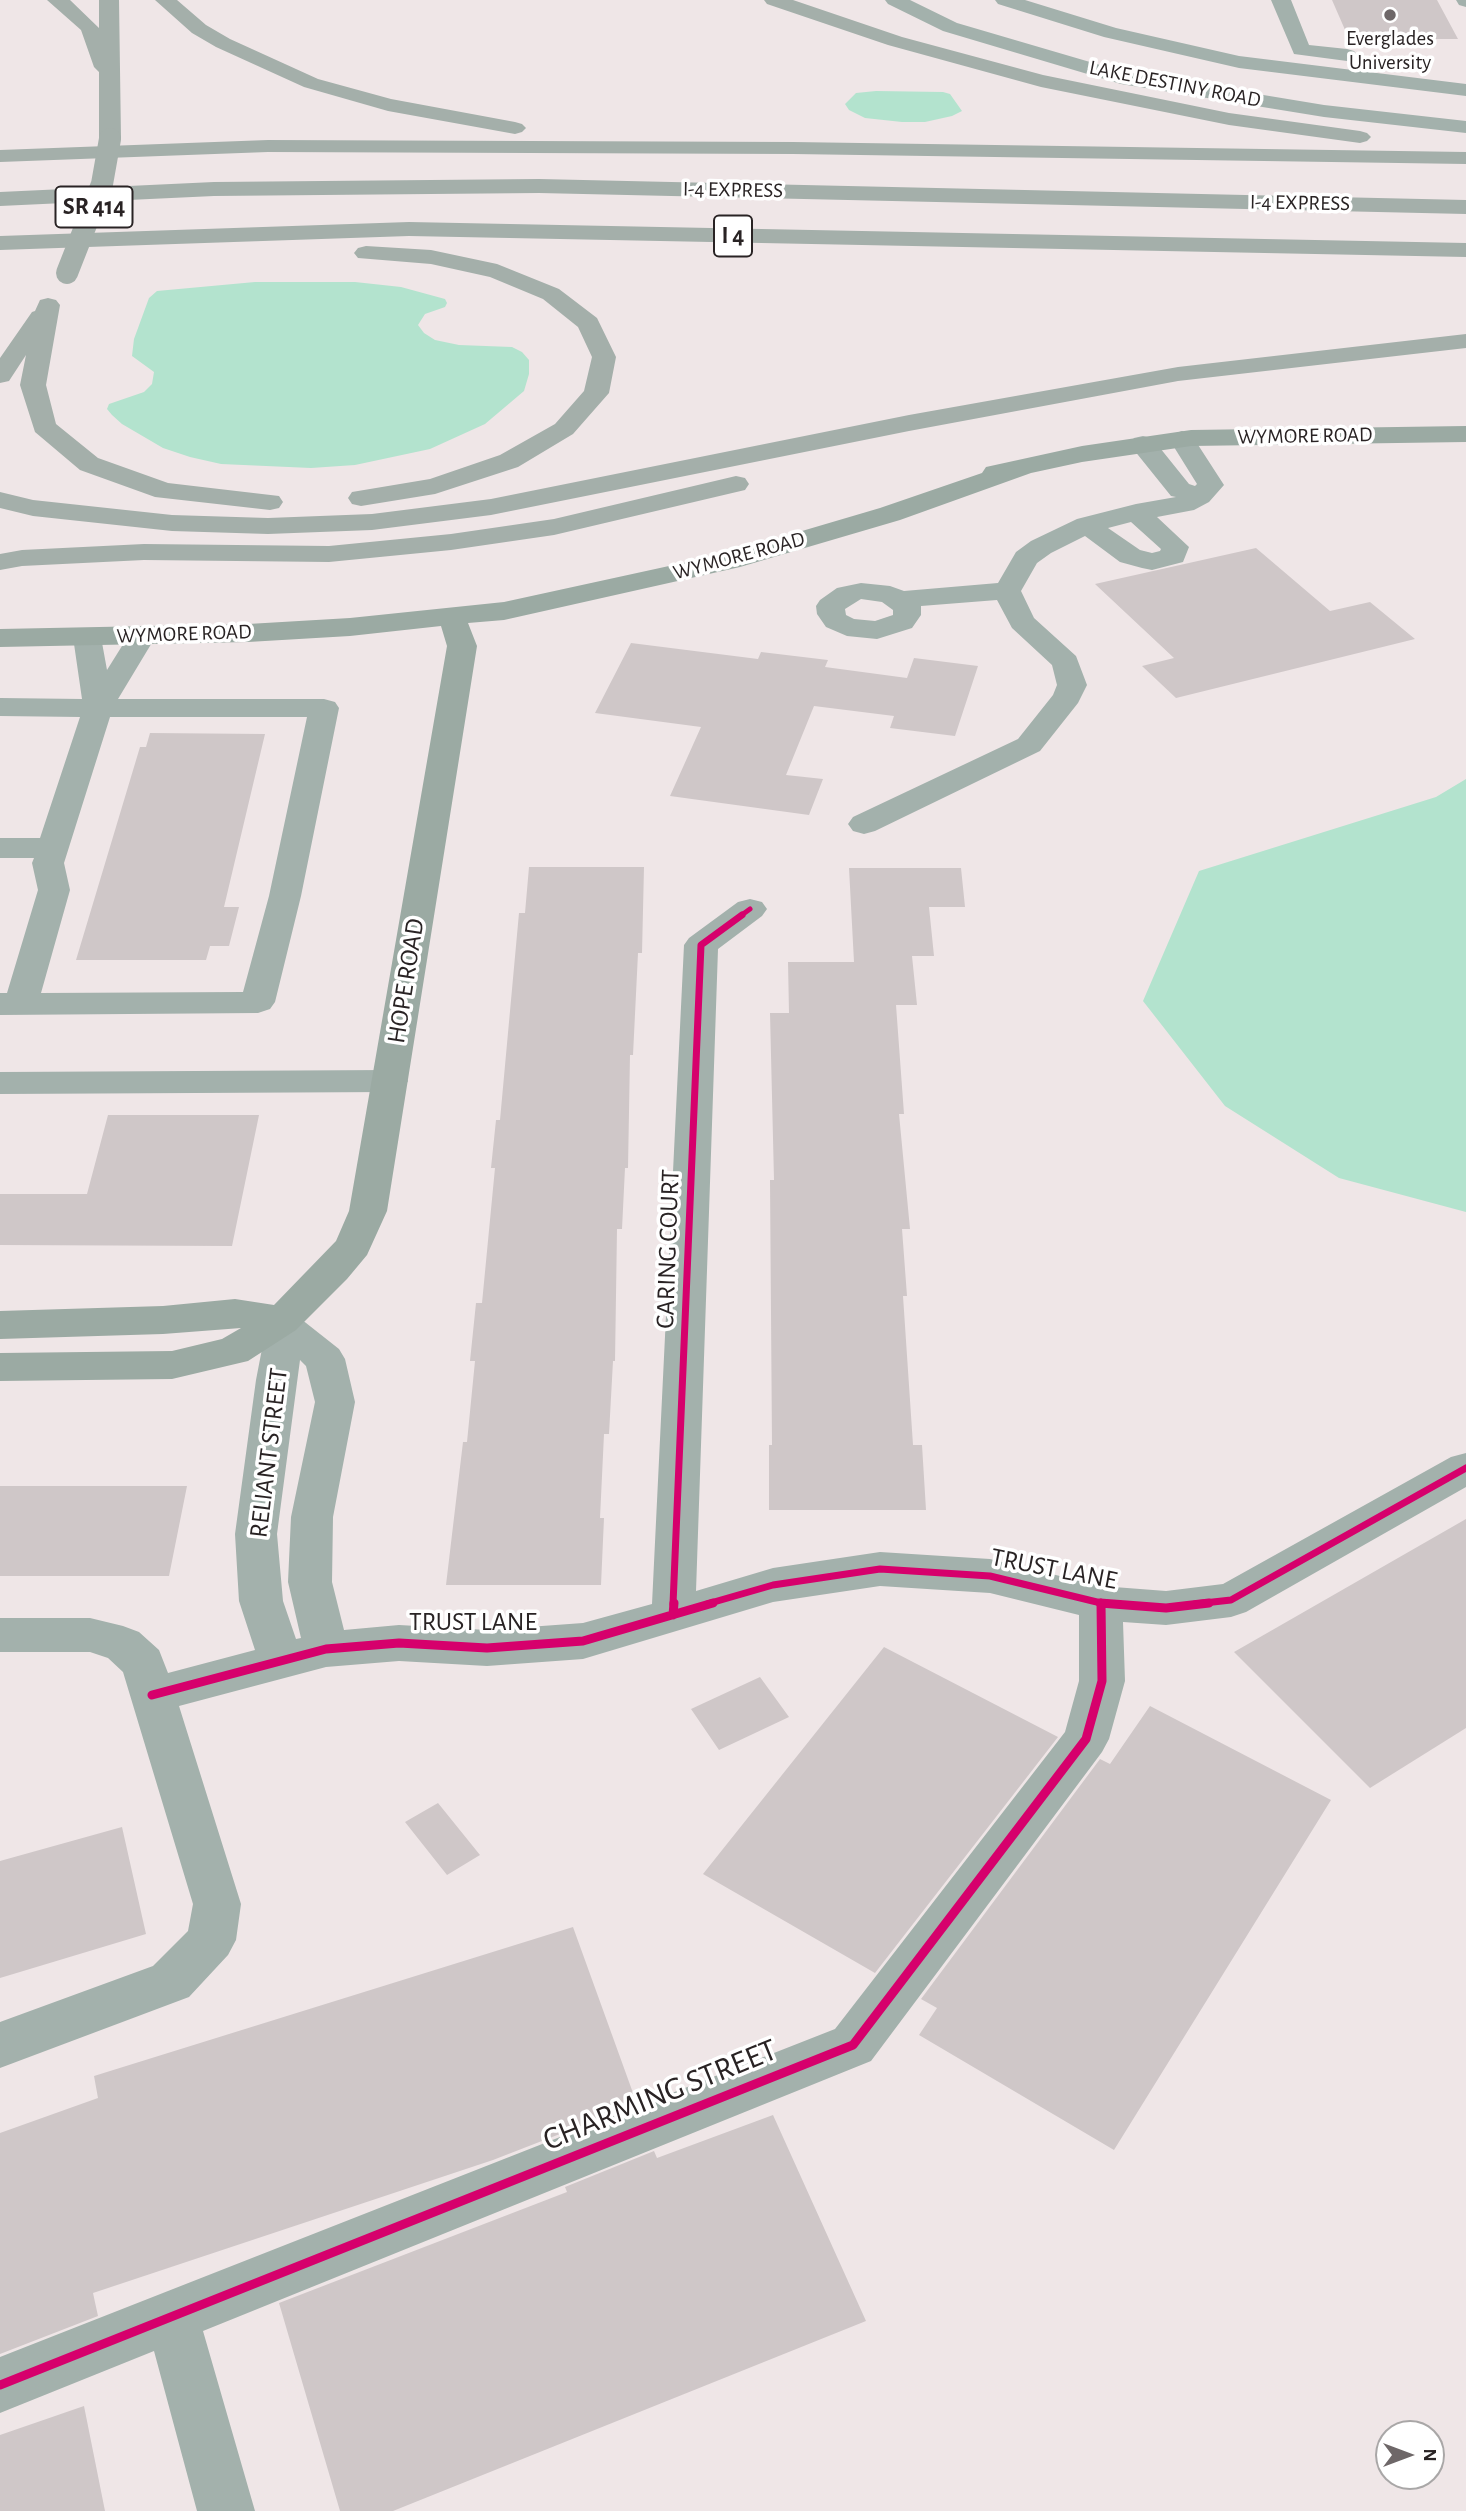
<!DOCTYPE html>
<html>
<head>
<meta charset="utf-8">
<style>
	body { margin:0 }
	#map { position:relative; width:1466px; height:2511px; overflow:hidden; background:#efe6e7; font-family:"Alegreya Sans",sans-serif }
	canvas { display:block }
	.north { position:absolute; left:1375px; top:2420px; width:70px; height:70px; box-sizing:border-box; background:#fff; border:2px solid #a9a7a7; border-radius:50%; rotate:90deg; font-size:19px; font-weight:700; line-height:28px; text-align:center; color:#292324 }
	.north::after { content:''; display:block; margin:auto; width:24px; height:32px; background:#6e6768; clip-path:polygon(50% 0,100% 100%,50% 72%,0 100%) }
</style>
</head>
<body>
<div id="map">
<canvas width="1466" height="2511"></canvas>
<div class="north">N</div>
</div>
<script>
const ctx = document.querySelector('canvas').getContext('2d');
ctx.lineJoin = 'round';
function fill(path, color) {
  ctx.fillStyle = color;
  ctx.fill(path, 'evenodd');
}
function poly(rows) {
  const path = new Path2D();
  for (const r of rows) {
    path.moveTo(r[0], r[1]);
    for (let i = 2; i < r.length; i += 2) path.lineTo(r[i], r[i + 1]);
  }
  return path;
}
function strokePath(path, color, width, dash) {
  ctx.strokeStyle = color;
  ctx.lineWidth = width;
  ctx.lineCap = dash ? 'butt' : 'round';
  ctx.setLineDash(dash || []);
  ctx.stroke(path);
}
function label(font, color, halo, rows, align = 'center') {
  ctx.font = font + ' "Alegreya Sans",sans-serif';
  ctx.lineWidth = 7;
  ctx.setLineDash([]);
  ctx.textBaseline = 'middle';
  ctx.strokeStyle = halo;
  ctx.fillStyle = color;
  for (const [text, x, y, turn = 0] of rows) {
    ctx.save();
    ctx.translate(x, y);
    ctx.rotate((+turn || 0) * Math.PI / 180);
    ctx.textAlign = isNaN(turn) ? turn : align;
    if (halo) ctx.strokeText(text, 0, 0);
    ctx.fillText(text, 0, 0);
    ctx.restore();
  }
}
fill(poly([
	[876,91,943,92,950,94,962,111,952,116,925,122,902,122,865,118,849,110,845,104,856,93],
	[255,282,355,282,401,287,445,299,447,303,445,307,425,314,418,325,424,333,435,340,459,345,512,347,522,352,529,360,529,374,524,391,485,424,430,449,355,465,311,468,221,464,190,457,163,448,122,424,112,415,107,409,109,404,144,392,152,384,154,372,132,356,134,339,149,298,157,291],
	[1466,779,1466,1212,1339,1178,1225,1106,1143,1001,1199,871,1436,797]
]), '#b3e3ce');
fill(poly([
	[1332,0,1437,0,1458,39,1349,39],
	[1256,548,1330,611,1370,602,1415,639,1176,698,1142,666,1174,658,1095,584],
	[631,643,758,659,761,652,828,660,825,667,907,678,914,658,978,666,955,736,890,728,894,716,814,706,786,775,823,779,809,815,670,796,701,727,595,713],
	[150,733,265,734,224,907,239,907,229,946,210,946,206,960,76,960,140,747,146,747],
	[529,867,644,867,642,953,638,953,633,1055,630,1055,628,1168,625,1168,622,1229,617,1229,615,1361,613,1361,609,1434,604,1434,600,1518,604,1518,601,1585,446,1585,463,1442,467,1442,475,1361,470,1361,476,1303,482,1303,495,1168,491,1168,496,1120,500,1120,519,913,525,913],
	[849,868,961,868,965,907,929,907,934,956,912,956,917,1005,896,1005,904,1114,899,1114,910,1229,902,1229,907,1296,903,1296,913,1445,922,1445,926,1510,769,1510,769,1445,772,1445,770,1180,774,1180,770,1013,789,1013,788,962,854,962],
	[108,1115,259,1115,232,1246,0,1245,0,1194,87,1194],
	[0,1486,187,1486,169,1576,0,1576],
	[1466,1519,1466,1728,1370,1788,1234,1652],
	[884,1647,1058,1737,875,1973,703,1874],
	[760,1677,789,1717,719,1750,691,1709],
	[1150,1706,1331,1800,1114,2150,919,2035,937,2008,921,1999,1100,1759,1110,1764],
	[438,1803,480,1855,447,1875,405,1822],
	[122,1827,146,1934,0,1978,0,1861],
	[573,1927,637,2104,493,2160,93,2293,98,2316,0,2354,0,2133,98,2098,94,2076],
	[773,2115,866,2321,393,2511,340,2511,279,2303,567,2192,565,2187,654,2151,657,2158],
	[84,2406,105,2511,0,2511,0,2435]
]), '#cfc7c8');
fill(poly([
	[885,0,910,0,957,23,1124,72,1324,105,1466,121,1466,133,1324,117,1121,84,943,31,888,4,885,0],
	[995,0,1025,0,1116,28,1239,56,1466,84,1466,96,1239,68,1104,37,998,4,995,0],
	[1271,0,1291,0,1309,45,1347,49,1354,51,1357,55,1354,59,1347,61,1294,54,1271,0],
	[1456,0,1466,0,1466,7,1459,5,1456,0],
	[1182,431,1191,434,1224,485,1209,502,1194,510,1157,517,1189,547,1183,562,1152,570,1142,568,1120,562,1085,536,1051,553,1037,563,1021,591,1034,618,1076,656,1087,685,1078,703,1040,751,875,831,864,834,853,831,848,824,853,817,1018,739,1053,695,1057,685,1052,665,1012,628,997,600,921,606,921,615,912,628,877,639,847,636,826,627,817,614,816,606,820,600,837,588,861,583,890,586,904,591,998,583,1016,552,1031,541,1077,519,1136,504,1176,497,1171,496,1134,450,1130,444,1134,438,1143,436,1152,438,1189,484,1195,486,1197,484,1169,439,1173,434,1182,431],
	[1131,522,1161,549,1160,551,1152,553,1140,550,1108,528,1131,522],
	[861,599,882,602,893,610,893,615,875,621,854,619,846,615,845,609,861,599],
	[142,627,152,630,156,636,118,699,324,699,335,702,339,708,301,896,275,1002,270,1009,258,1013,0,1015,0,993,7,993,38,890,32,863,34,858,0,858,0,838,40,838,80,717,0,716,0,698,82,699,73,637,77,631,87,628,97,631,101,637,107,670,132,630,142,627],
	[110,717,307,717,269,896,243,992,41,993,70,890,64,863,110,717],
	[750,899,762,902,767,909,762,916,718,949,696,1591,773,1568,880,1552,990,1559,1101,1586,1166,1591,1223,1584,1451,1457,1466,1453,1466,1487,1246,1612,1231,1617,1166,1625,1123,1622,1125,1681,1109,1739,1102,1752,871,2061,203,2331,255,2511,197,2511,154,2351,0,2413,0,2357,835,2029,1065,1732,1079,1681,1079,1615,990,1593,880,1586,773,1602,583,1659,487,1666,399,1661,326,1667,179,1706,241,1904,236,1940,228,1955,189,1997,0,2068,0,2022,153,1966,188,1931,193,1904,123,1672,108,1658,90,1652,0,1652,0,1618,90,1618,123,1626,139,1632,159,1650,168,1673,255,1650,239,1601,235,1534,256,1380,266,1328,262,1320,268,1310,282,1306,296,1310,301,1319,339,1349,345,1359,355,1402,333,1517,332,1582,344,1630,399,1625,487,1630,583,1623,652,1604,684,945,689,938,738,902,750,899],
	[300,1360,306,1366,315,1402,291,1517,288,1582,301,1638,296,1639,283,1601,277,1534,300,1360],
	[390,1070,403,1073,408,1081,403,1089,390,1092,0,1094,0,1072,390,1070]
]), '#a3b1ac');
fill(poly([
	[1466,426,1466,442,1191,446,1082,462,1031,473,900,520,740,567,504,620,468,623,477,646,387,1211,367,1255,347,1279,296,1330,248,1361,172,1379,0,1381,0,1353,172,1351,222,1339,241,1328,163,1334,0,1339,0,1311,163,1306,235,1299,274,1305,336,1241,349,1211,447,646,441,626,350,636,248,642,0,647,0,629,248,624,350,618,504,602,724,554,880,508,982,473,986,467,1082,446,1191,430,1466,426]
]), '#9baaa3');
fill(poly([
	[47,0,70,0,99,28,99,0,119,0,121,139,118,144,110,145,102,144,99,139,99,72,94,67,81,30,47,0],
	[155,0,177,0,206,25,230,39,318,79,391,99,515,122,522,124,526,128,522,132,515,134,388,111,304,87,216,47,192,33,155,0],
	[764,0,793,0,902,37,1043,75,1229,113,1360,131,1367,133,1371,137,1367,141,1360,143,1229,125,1041,87,888,45,767,4,764,0],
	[268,140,793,142,1466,152,1466,164,793,154,268,152,0,162,0,150,268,140],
	[539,179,1466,200,1466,214,539,193,214,196,0,206,0,192,214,182,539,179],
	[409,222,1466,243,1466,257,409,236,0,250,0,236,409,222],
	[366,246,431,250,497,264,559,289,597,318,616,357,609,393,573,434,518,467,435,494,361,506,352,504,348,498,352,492,430,479,500,455,555,424,584,391,592,357,578,327,543,299,490,277,431,264,358,258,354,253,358,248,366,246],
	[48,298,56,300,60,305,46,385,56,424,98,458,168,483,279,496,283,502,279,508,270,510,155,497,80,470,35,432,20,385,26,355,9,381,0,383,0,358,32,312,35,311,40,300,48,298],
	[1466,334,1466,348,1178,381,909,431,491,515,372,530,268,534,172,531,33,516,0,508,0,492,33,500,172,515,268,518,372,514,491,499,909,415,1178,367,1466,334],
	[736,476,745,478,749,484,745,490,554,535,451,550,329,562,144,560,22,566,0,570,0,554,22,550,144,544,329,546,451,534,554,519,736,476]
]), '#a4afaa');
strokePath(poly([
	[67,273,102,184,110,139]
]), '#a4afaa', 22);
strokePath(poly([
	[739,917,750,909]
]), '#d6006c', 5);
strokePath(poly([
	[673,1604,701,945,742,915],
	[707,1604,773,1585,880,1569,990,1576,1101,1603,1120,1604],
	[1195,1604,1231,1600,1466,1468]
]), '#d6006c', 7);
strokePath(poly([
	[1100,1603,1166,1608,1209,1603],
	[673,1615,674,1603],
	[152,1695,326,1649,399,1643,487,1648,583,1641,713,1603],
	[0,2385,853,2045,1086,1739,1102,1681,1101,1603]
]), '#d6006c', 9);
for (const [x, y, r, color] of [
	[1390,15,7,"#6e6768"]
]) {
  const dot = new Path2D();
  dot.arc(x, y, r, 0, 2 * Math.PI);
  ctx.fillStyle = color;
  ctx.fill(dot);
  strokePath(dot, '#fff', 2.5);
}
label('21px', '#292324', '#fff', [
	["Everglades",1390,39],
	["University",1390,63]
]);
label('21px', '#292324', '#fff', [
	["LAKE DESTINY ROAD",1175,84,11],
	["I-4 EXPRESS",733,190,1],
	["I-4 EXPRESS",1300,203,1],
	["WYMORE ROAD",1305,436,-1],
	["WYMORE ROAD",739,556,-15],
	["WYMORE ROAD",184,634,-2]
]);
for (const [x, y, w] of [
	[94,207,77],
	[733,236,38]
]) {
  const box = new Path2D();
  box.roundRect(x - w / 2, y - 20.5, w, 41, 5);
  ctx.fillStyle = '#fff';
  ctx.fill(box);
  strokePath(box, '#292324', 2);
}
label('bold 24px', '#292324', null, [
	["SR 414",94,207],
	["I 4",733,236]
]);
label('26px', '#292324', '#fff', [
	["HOPE ROAD",406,981,-81],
	["CARING COURT",668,1249,-88],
	["RELIANT STREET",269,1453,-83],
	["TRUST LANE",1054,1569,11],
	["TRUST LANE",473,1622]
]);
label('32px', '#292324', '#fff', [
	["CHARMING STREET",660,2095,-22]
]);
</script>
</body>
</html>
